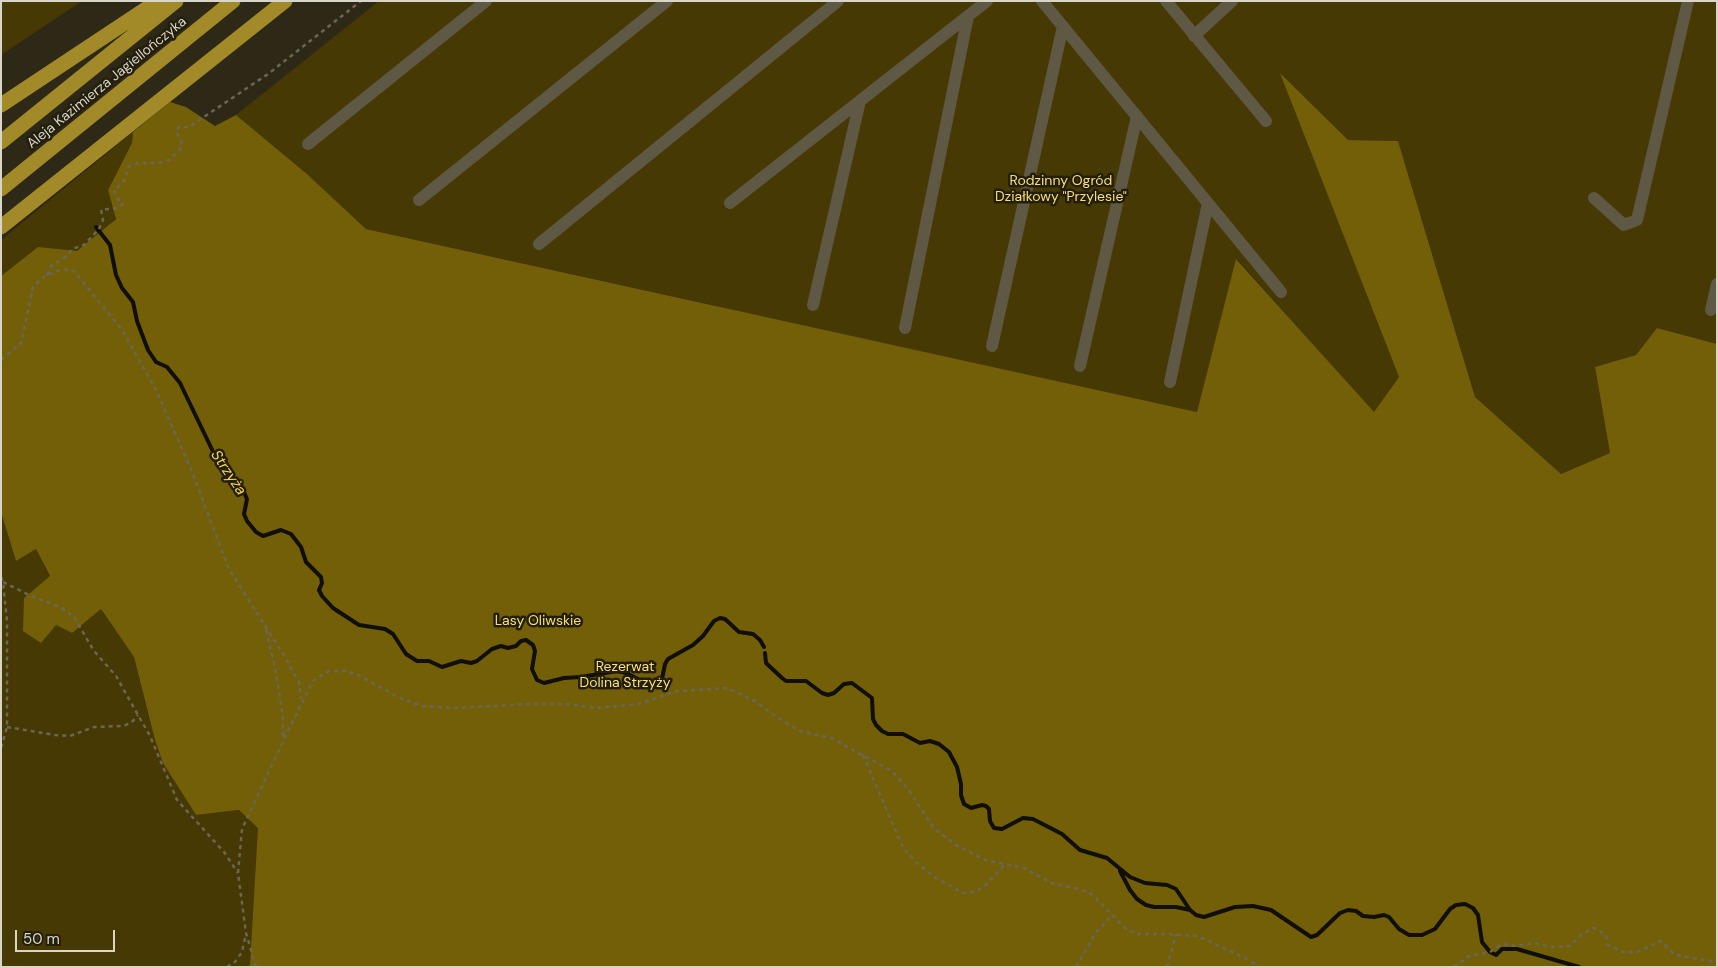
<!DOCTYPE html>
<html>
<head>
<meta charset="utf-8">
<style>
	body { margin:0 }
	#map { position:relative; width:1718px; height:968px; overflow:hidden; background:#2e2916; font-family:"DM Sans",sans-serif }
	canvas { display:block }
	.frame { position:absolute; inset:0; border:2px solid #d8d5c9; pointer-events:none }
	.scale { position:absolute; left:15px; top:930px; width:100px; height:22px; box-sizing:border-box; border:2px solid #d8d5c9; border-top:0; padding-left:6px; font-size:15px; line-height:18px; white-space:nowrap; color:#d8d5c9; -webkit-text-stroke:4px #241f0d; paint-order:stroke }
</style>
</head>
<body>
<div id="map">
<canvas width="1718" height="968"></canvas>
<div class="frame"></div>
<div class="scale">50 m</div>
</div>
<script>
const ctx = document.querySelector('canvas').getContext('2d');
ctx.lineJoin = 'round';
function fill(path, color) {
  ctx.fillStyle = color;
  ctx.fill(path, 'evenodd');
}
function poly(rows) {
  const path = new Path2D();
  for (const r of rows) {
    path.moveTo(r[0], r[1]);
    for (let i = 2; i < r.length; i += 2) path.lineTo(r[i], r[i + 1]);
  }
  return path;
}
function strokePath(path, color, width, dash) {
  ctx.strokeStyle = color;
  ctx.lineWidth = width;
  ctx.lineCap = dash ? 'butt' : 'round';
  ctx.setLineDash(dash || []);
  ctx.stroke(path);
}
function label(font, color, halo, rows, align = 'center') {
  ctx.font = font + ' "DM Sans",sans-serif';
  ctx.lineWidth = 5;
  ctx.setLineDash([]);
  ctx.textBaseline = 'middle';
  ctx.strokeStyle = halo;
  ctx.fillStyle = color;
  for (const [text, x, y, turn = 0] of rows) {
    ctx.save();
    ctx.translate(x, y);
    ctx.rotate((+turn || 0) * Math.PI / 180);
    ctx.textAlign = isNaN(turn) ? turn : align;
    if (halo) ctx.strokeText(text, 0, 0);
    ctx.fillText(text, 0, 0);
    ctx.restore();
  }
}
fill(poly([
	[1,1,82,1,1,55],
	[379,1,1717,1,1717,344,1657,328,1636,355,1595,367,1610,453,1561,474,1475,397,1398,141,1348,140,1281,74,1399,377,1374,413,1237,259,1197,412,758,316,1717,967,262,967,250,965,245,967,1,967,1,512,16,561,36,549,50,577,24,598,56,625,72,633,101,609,134,657,155,740,163,763,196,815,240,810,258,827,38,247,1,276,1,240,133,132,132,143,108,190,116,218,103,230,342,278,717,306,366,229,307,174,236,115]
]), '#463904');
fill(poly([
	[1280,73,1348,140,1398,141,1475,397,1561,474,1610,453,1595,367,1636,355,1657,328,1717,344,1717,967,245,967,250,965,258,828,239,810,196,815,163,763,155,740,134,657,101,609,72,633,56,625,41,643,23,631,24,598,50,576,36,549,16,561,1,512,1,276,38,247,77,251,116,219,108,190,132,143,133,132,170,102,186,107,215,126,236,115,307,174,366,229,1197,412,1236,259,1374,412,1399,377]
]), '#735f08');
strokePath(poly([
	[96,227,110,245,116,275,122,288,133,302,137,321,148,350,156,362,167,367,180,383,218,462,242,488,247,499,244,514,247,521,256,532,263,536,281,530,291,534,301,547,306,562,321,577,322,583,319,590,322,596,333,608,359,625,385,629,393,634,406,654,417,661,429,661,442,667,461,661,471,663,477,661,492,649,501,646,508,648,516,646,521,641,526,640,533,645,535,651,532,669,537,680,544,683,564,678,581,677,617,671,626,673,644,682,652,684,659,683,662,679,665,664,668,659,693,645,703,636,714,621,720,618,725,619,739,632,753,634,760,640,764,647],
	[765,653,766,663,782,678,786,681,806,681,822,693,828,695,834,693,844,684,852,683,872,698,873,719,876,725,882,731,888,734,903,734,920,743,930,741,939,744,949,752,957,767,961,784,961,795,964,804,971,808,982,805,986,806,989,809,990,821,994,828,1002,829,1023,818,1033,819,1062,834,1080,850,1107,858,1130,877,1145,883,1167,885,1176,889,1190,910,1196,915,1204,917,1235,907,1253,906,1271,910,1311,937,1317,935,1340,913,1348,910,1356,911,1363,916,1374,917,1384,915,1389,917,1399,929,1409,935,1422,935,1435,929,1450,909,1456,905,1465,904,1473,908,1478,915,1482,942,1490,952,1496,955,1502,949,1517,949,1579,967],
	[1120,871,1130,890,1137,899,1146,905,1154,907,1176,907,1190,910]
]), '#110e03', 4);
strokePath(poly([
	[47,275,50,267,67,256,72,249,84,245,99,229,103,220,101,210,117,208,123,204,117,198,114,190,125,180,128,167,138,163,158,163,169,160,181,148,182,144,176,131,179,127,189,127,268,74,361,1],
	[1,360,21,343,33,287,45,276,62,269,74,271,122,330,156,390,191,469,229,569,288,662,299,683,301,699],
	[1,577,3,582,7,621,7,727,1,748],
	[3,582,29,595,62,608,74,617,94,651,116,676,138,715,150,736,177,800,224,852,238,873],
	[266,630,275,667,283,718,283,738],
	[7,727,55,735,70,736,94,727,123,726,131,723,138,715],
	[863,755,903,848,918,864,936,878,963,893,973,892,984,887,1005,864],
	[227,967,235,962,242,952,246,933],
	[256,967,246,933,238,873,242,829,285,737,313,681,329,671,346,671,358,675,400,698,421,706,455,708,528,704,565,704,597,708,639,704,677,691,727,688,755,701,772,714,800,731,831,738,892,771,908,789,933,827,954,844,985,860,1024,868,1051,883,1080,889,1093,895,1125,928,1136,934,1163,934,1198,936,1247,959,1260,967],
	[1076,967,1095,934,1112,915],
	[1167,967,1176,934],
	[1454,967,1469,956,1490,952,1502,944,1516,946,1534,943,1552,947,1570,946,1582,934,1594,928,1606,935,1608,945,1623,952,1637,952,1661,941,1673,953,1680,956,1717,962]
]), '#6b6756', 2.5, [4, 4]);
strokePath(poly([
	[1042,1,1281,292],
	[1166,1,1266,121],
	[1194,36,1232,1],
	[308,144,486,1],
	[1594,198,1624,225,1637,220,1688,1],
	[419,200,667,1],
	[730,203,987,1],
	[539,244,838,1],
	[813,305,860,101],
	[1711,310,1717,284],
	[905,328,968,16],
	[992,346,1063,26],
	[1080,366,1137,116],
	[1170,382,1208,203]
]), '#5e5844', 12);
strokePath(poly([
	[1,105,158,1],
	[1,142,176,1],
	[1,189,233,1],
	[1,227,285,1]
]), '#a38a28', 15);
label('14px', '#d8d5c9', '#241f0d', [
	["Aleja Kazimierza Jagiellończyka",107,83,-39]
]);
label('14px', '#f9de7c', '#241f0d', [
	["Rodzinny Ogród",1061,181],
	["Działkowy \"Przylesie\"",1061,197],
	["Lasy Oliwskie",538,621],
	["Rezerwat",625,667],
	["Dolina Strzyży",625,683]
]);
label('italic 15px', '#f8d650', '#241f0d', [
	["Strzyża",228,473,56]
]);
</script>
</body>
</html>
